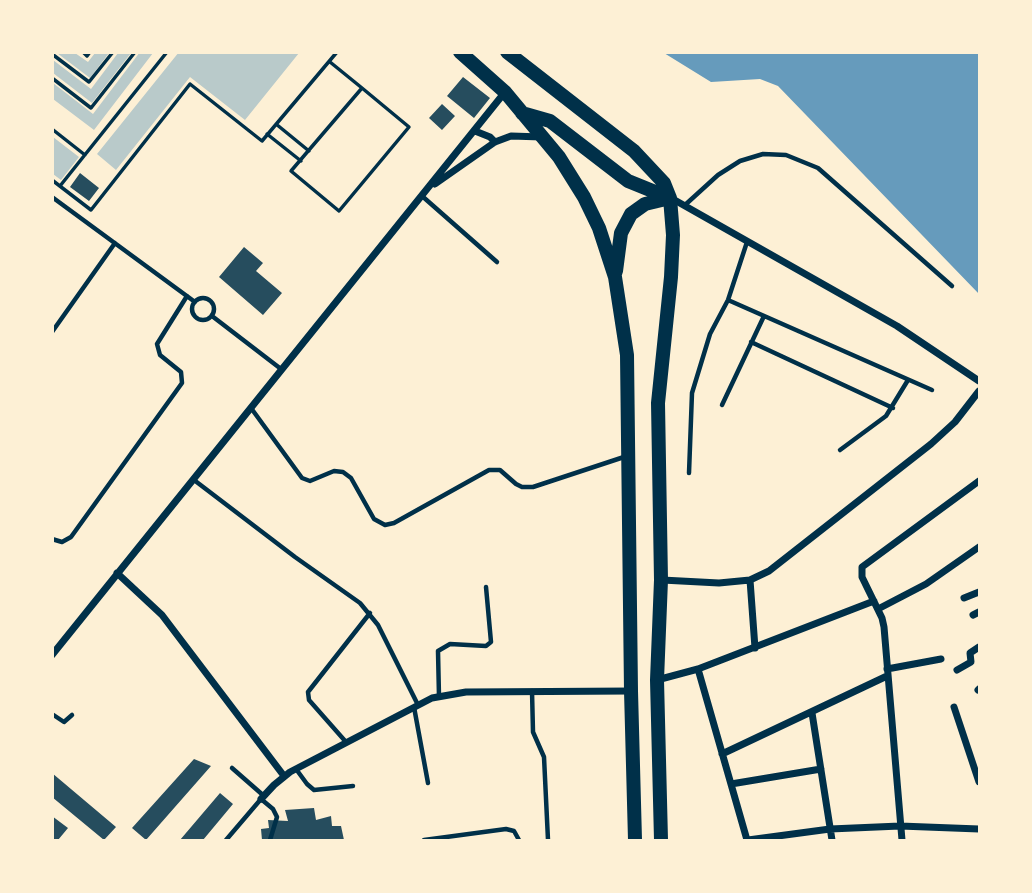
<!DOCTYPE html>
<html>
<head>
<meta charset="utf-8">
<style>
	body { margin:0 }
	#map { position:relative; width:1032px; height:893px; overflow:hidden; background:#fdf0d5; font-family:Quicksand,sans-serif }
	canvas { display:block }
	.frame { position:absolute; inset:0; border:54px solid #fdf0d5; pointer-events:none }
</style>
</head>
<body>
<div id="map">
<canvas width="1032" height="893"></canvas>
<div class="frame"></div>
</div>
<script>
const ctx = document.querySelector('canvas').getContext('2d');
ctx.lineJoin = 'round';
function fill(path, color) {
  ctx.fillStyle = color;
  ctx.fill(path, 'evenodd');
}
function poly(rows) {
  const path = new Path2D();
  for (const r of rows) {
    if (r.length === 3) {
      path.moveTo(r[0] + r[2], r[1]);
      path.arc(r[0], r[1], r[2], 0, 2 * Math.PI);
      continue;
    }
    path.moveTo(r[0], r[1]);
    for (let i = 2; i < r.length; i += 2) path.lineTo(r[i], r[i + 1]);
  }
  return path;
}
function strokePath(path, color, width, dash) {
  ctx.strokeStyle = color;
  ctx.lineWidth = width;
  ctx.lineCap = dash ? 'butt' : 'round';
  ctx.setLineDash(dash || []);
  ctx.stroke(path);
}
fill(poly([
	[140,52,153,53,94,130,53,99,53,83,93,114],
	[179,52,299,53,245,120,190,77,116,170,97,154],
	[57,53,75,53,88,62,95,53,109,53,90,78],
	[118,53,131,53,92,103,53,73,53,60,91,89],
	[53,137,79,157,61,180,53,174]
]), '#b9caca');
fill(poly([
	[664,53,979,53,979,294,778,86,760,79,711,82]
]), '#669bbc');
fill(poly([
	[463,77,490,98,474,118,447,96],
	[442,104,455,116,442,130,429,118],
	[80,173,99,188,89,201,70,187],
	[244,247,263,263,256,271,282,293,263,315,219,277],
	[194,759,211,766,146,840,132,828],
	[52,773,116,827,104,840,52,797],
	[220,793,233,804,203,840,180,840],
	[314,808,316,820,331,816,332,826,341,826,344,840,262,840,261,829,269,828,268,820,288,821,285,810],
	[52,816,68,828,58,840,52,840]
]), '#264d5e');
strokePath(poly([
	[83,52,87,56,90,52],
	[52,54,89,82,113,52],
	[330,62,362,88,409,127,339,211,291,171,362,88],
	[52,78,91,108,135,52],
	[276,124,309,151],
	[52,129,85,155],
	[267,134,301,161],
	[52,180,91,210,190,84,262,141,337,52],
	[60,186,167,52]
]), '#003049', 3.5);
strokePath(poly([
	[422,196,497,262],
	[52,197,195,302],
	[685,205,718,175,740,161,763,154,786,155,818,168,952,286],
	[203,309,11],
	[728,300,932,390],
	[212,316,281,369],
	[52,332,115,243],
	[751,342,893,408],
	[722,405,764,316],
	[251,408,302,478,310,481,334,471,343,472,351,478,374,519,385,525,394,523,489,470,500,470,516,484,522,487,533,487,624,457],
	[840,450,886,416,908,380],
	[689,473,692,393,710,334,728,300,747,242],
	[194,480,295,557,360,603,378,625,418,705],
	[52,539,62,542,71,537,182,383,181,372,160,355,157,344,187,296],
	[532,691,533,732,544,757,548,840],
	[439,697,438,651,450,644,486,646,491,642,486,587],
	[414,707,428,783],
	[52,714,64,722,72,715],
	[346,742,309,700,308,692,370,613],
	[232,768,264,796],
	[296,769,307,784,314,790,353,786],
	[226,840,261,799,273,809,277,817,270,840],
	[424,840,506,829,514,831,519,840]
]), '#003049', 4.5);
strokePath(poly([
	[475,131,490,137,495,142],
	[435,184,495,142,511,136,542,137],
	[671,198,897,326,979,381],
	[117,573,162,615,284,776],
	[662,580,719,583,750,580,769,571,931,444,955,422,979,391],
	[750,580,755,648],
	[964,598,979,592],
	[878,609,926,584,979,547],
	[973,615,979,612],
	[52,655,505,92],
	[698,669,747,840],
	[887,669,941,659],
	[957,670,971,662,970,653,979,647],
	[657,680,698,669,874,601],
	[978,690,979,689],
	[954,707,979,782],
	[812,713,832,840],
	[722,754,887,676],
	[731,784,821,769],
	[261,799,274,785,290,772,432,698,466,692,631,691],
	[748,840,830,829,900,826,979,829],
	[902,840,884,627,882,618,862,577,862,567,979,481]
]), '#003049', 7);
strokePath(poly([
	[460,52,505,92,559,157,584,197,599,228,615,277,627,355,631,691,635,840],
	[507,52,634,151,664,183,670,198,673,235,671,277,658,403,661,580,657,680,661,840],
	[522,113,550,121,628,181,670,198],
	[616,271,621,233,631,214,645,204,670,198]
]), '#003049', 14);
</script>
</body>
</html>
